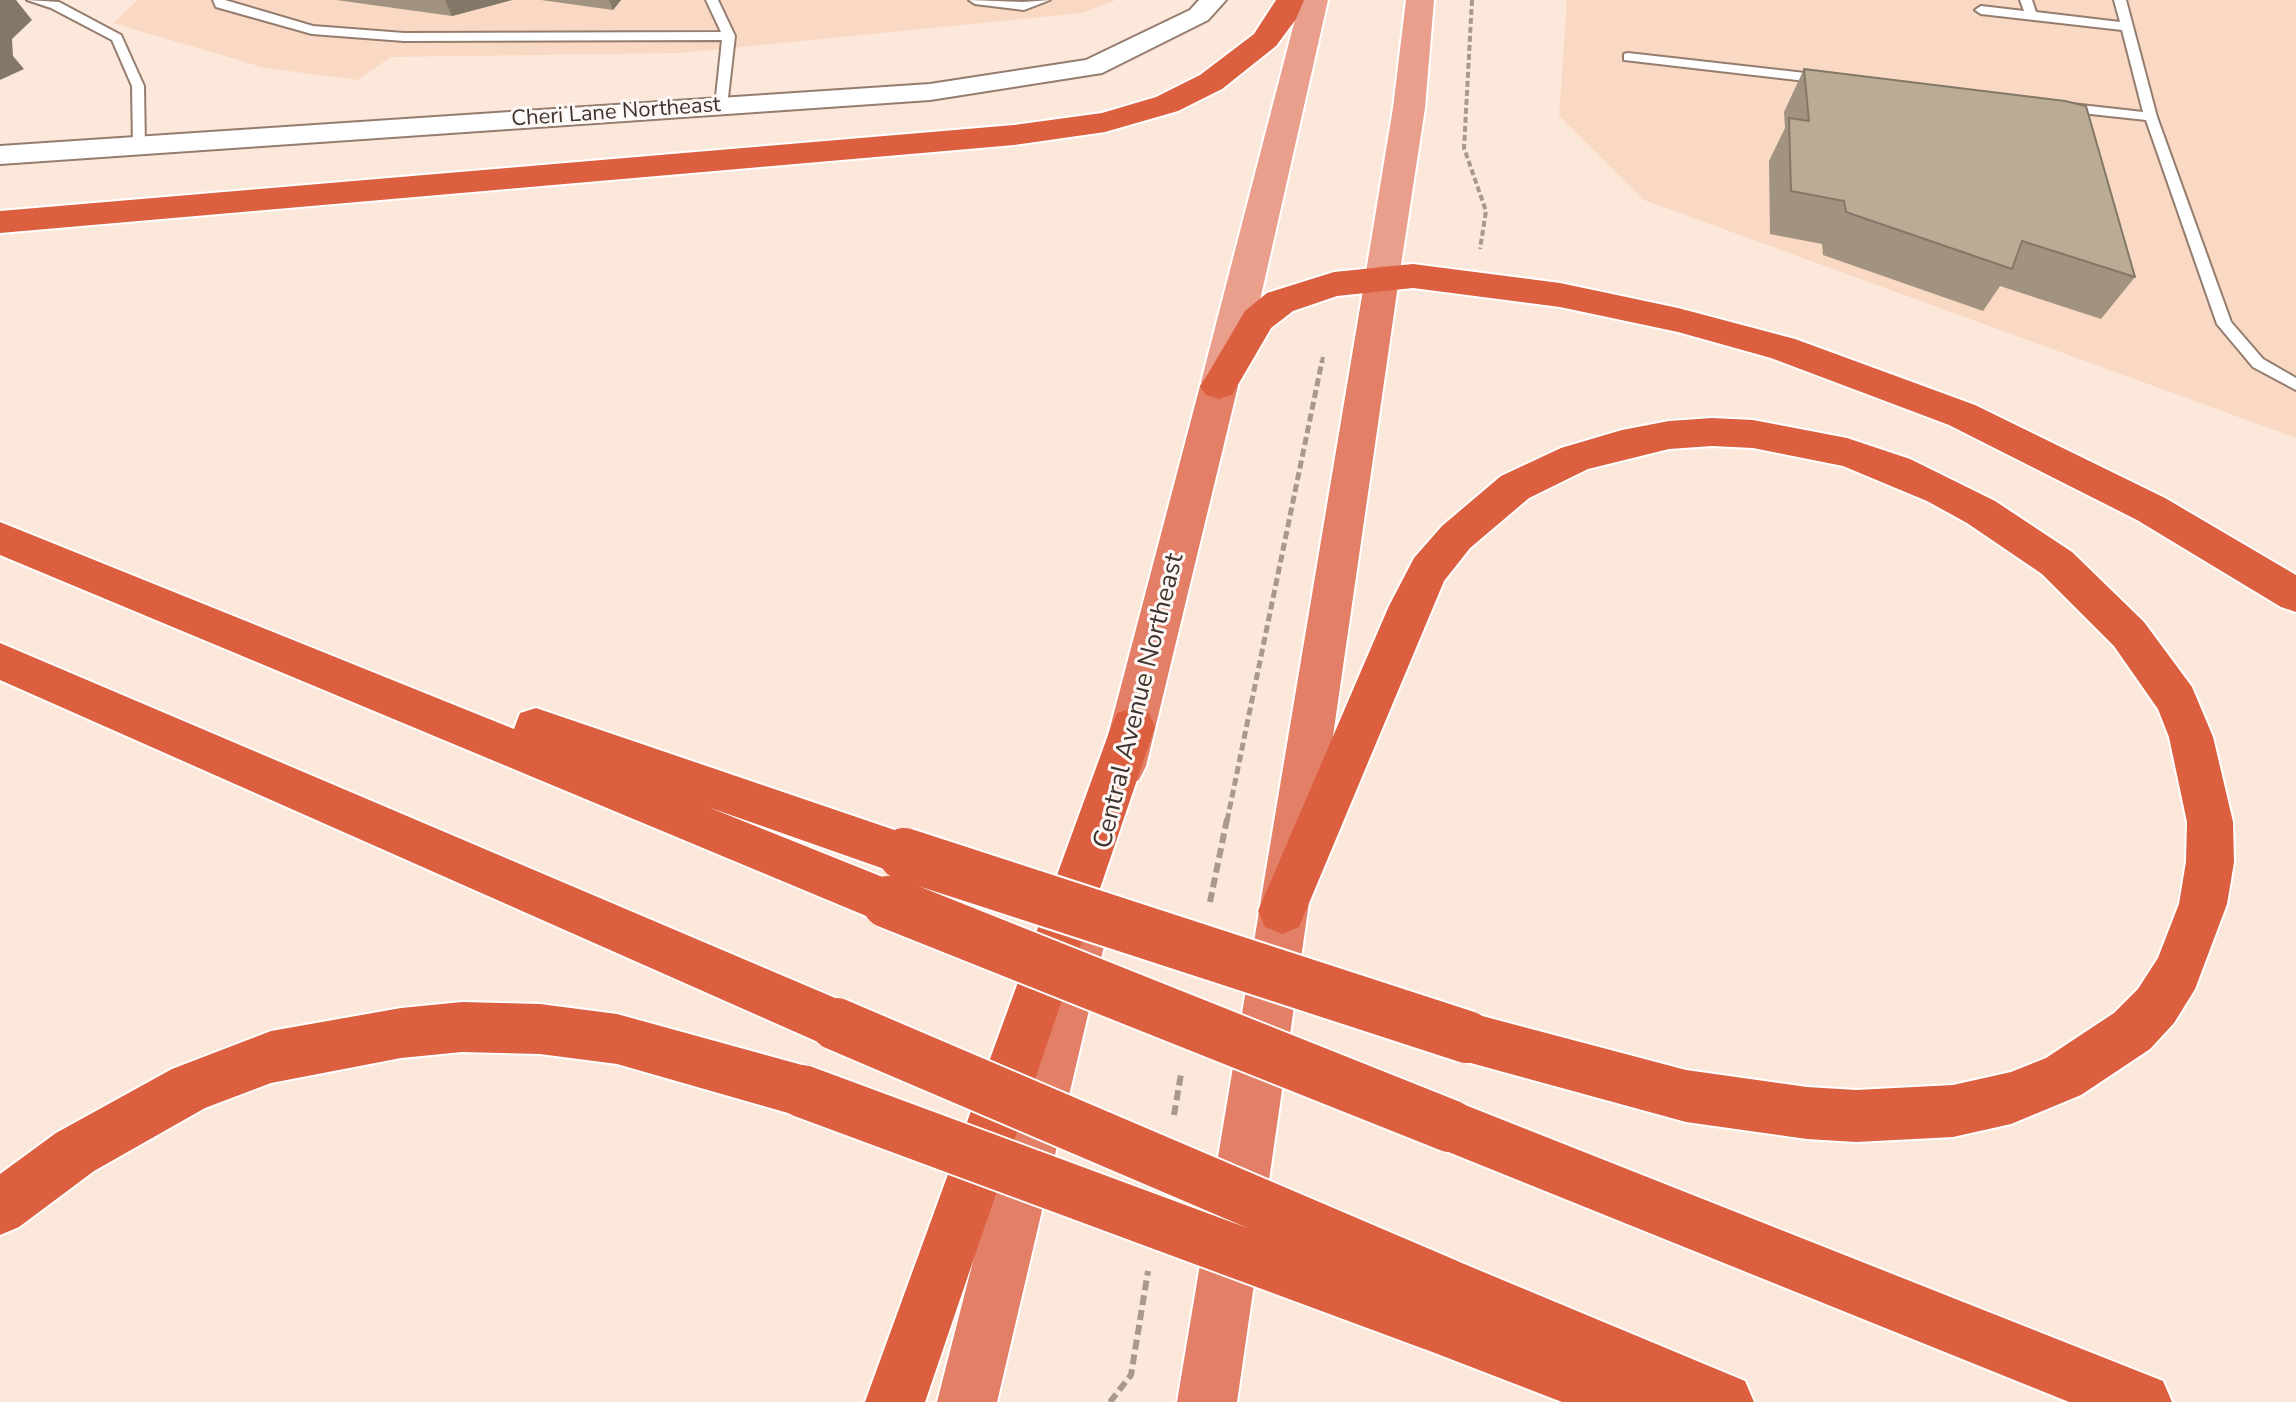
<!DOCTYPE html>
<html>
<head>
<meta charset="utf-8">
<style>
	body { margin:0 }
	canvas { display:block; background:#fce8da }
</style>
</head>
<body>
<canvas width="2296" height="1402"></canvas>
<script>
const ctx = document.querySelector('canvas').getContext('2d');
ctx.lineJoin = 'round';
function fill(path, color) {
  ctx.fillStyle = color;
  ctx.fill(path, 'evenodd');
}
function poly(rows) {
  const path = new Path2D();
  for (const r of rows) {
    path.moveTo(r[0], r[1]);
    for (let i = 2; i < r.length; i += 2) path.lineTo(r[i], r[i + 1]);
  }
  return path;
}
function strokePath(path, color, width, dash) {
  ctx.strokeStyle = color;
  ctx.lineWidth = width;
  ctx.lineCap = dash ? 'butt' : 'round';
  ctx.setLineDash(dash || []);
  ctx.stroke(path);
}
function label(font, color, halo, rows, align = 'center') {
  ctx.font = font + ' "Nunito Sans",sans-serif';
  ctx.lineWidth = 6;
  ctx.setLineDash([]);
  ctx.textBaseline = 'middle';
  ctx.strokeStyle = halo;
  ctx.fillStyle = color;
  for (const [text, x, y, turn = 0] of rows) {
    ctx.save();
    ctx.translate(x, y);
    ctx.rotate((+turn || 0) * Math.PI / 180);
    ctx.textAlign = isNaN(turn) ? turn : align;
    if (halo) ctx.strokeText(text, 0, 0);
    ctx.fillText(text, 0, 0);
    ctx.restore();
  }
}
fill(poly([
	[138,0,1116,0,1082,13,681,53,391,57,358,80,265,68,113,23],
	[1567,0,2296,0,2296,438,1644,200,1559,116]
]), '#f9d9c3');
const service = poly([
	[27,0,59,2,121,35,144,86,145,148,135,148,133,145,132,86,112,40,51,8,27,0],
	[213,0,225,0,313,26,404,33,721,32,706,0,718,0,735,36,727,106,721,110,715,106,722,40,404,41,312,34,216,7,213,0],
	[969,0,1023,2,1050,0,1024,10,975,4,969,0],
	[2020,0,2032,0,2036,12,2120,22,2114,0,2126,0,2157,117,2231,322,2263,359,2296,378,2296,390,2253,367,2217,324,2146,120,2063,111,2057,107,2063,103,2143,112,2122,30,1981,14,1975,10,1981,6,2024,11,2020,0],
	[1628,53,1823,75,1829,79,1823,83,1624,60,1624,54,1628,53]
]);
const minor = poly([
	[1199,0,1226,0,1208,20,1102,73,930,100,0,164,0,146,930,84,1086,60,1190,10,1199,0]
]);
const primary = poly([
	[1300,0,1328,0,1253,331,1239,382,1233,391,1220,395,1207,391,1201,382,1300,0],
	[1406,0,1434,0,1425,108,1399,278,1394,286,1382,290,1370,286,1365,278,1393,108,1406,0]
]);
const trunk = poly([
	[1382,266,1394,270,1399,278,1237,1402,1177,1402,1365,278,1370,270,1382,266],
	[1219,373,1232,377,1238,386,1146,766,1139,780,1123,786,1107,780,1100,766,1200,386,1206,377,1219,373],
	[1080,919,1097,926,1105,942,997,1402,937,1402,1055,942,1063,926,1080,919]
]);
const motorway = poly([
	[1276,0,1304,0,1296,19,1276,46,1222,89,1178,111,1105,132,1014,145,0,233,0,211,1014,125,1102,113,1156,97,1200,75,1254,34,1276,0],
	[1413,264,1560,283,1678,308,1795,339,1975,405,2165,498,2296,575,2296,612,2281,607,2137,520,1949,425,1771,358,1678,332,1560,307,1413,288,1337,296,1293,311,1271,328,1232,395,1219,399,1206,395,1200,386,1206,377,1245,311,1267,293,1334,272,1413,264],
	[1712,418,1753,420,1847,438,1910,459,1995,501,2072,552,2144,622,2192,687,2213,737,2233,822,2234,862,2227,904,2195,989,2174,1023,2150,1049,2081,1095,2011,1124,1953,1137,1856,1142,1807,1139,1686,1122,1467,1062,1449,1055,1441,1037,1449,1019,1467,1012,1686,1070,1807,1087,1856,1090,1953,1085,2011,1072,2046,1058,2114,1013,2138,989,2158,958,2179,904,2186,862,2187,822,2169,737,2158,709,2114,646,2042,574,1967,523,1927,501,1843,466,1753,448,1712,446,1669,449,1588,469,1529,498,1470,548,1444,581,1299,927,1282,934,1265,927,1258,911,1389,606,1414,558,1442,526,1501,476,1561,448,1622,430,1669,421,1712,418],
	[0,522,514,729,520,713,536,708,921,839,928,854,921,869,904,876,708,807,905,886,912,902,905,918,888,924,871,918,0,555,0,522],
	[0,643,854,1006,861,1024,854,1042,836,1049,818,1042,0,680,0,643],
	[1133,708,1149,713,1155,727,925,1402,865,1402,1111,727,1117,713,1133,708],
	[462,1002,540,1004,617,1014,802,1065,821,1072,828,1091,821,1110,802,1117,617,1064,540,1054,462,1052,401,1058,271,1083,205,1108,94,1171,19,1227,0,1235,0,1174,56,1133,172,1069,271,1031,401,1008,462,1002],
	[1450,1099,2163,1381,2172,1402,2069,1402,1431,1145,1423,1126,1431,1107,1450,1099],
	[1445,1256,1745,1381,1754,1402,1562,1402,1409,1343,1400,1323,1409,1303,1422,1297,1417,1284,1425,1264,1445,1256]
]);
strokePath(service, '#947d6e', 4);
strokePath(minor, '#947d6e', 4);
strokePath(primary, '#fff', 4);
strokePath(trunk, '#fff', 4);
strokePath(motorway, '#fff', 4);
strokePath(poly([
	[1472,0,1464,148,1486,211,1480,249],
	[1322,363,1323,356]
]), '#a8988e', 4, [6, 3]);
strokePath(poly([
	[1227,821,1322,361]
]), '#a8988e', 5, [8, 4]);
strokePath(poly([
	[1210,902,1227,819],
	[1174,1115,1181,1074],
	[1110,1402,1131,1375,1148,1271]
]), '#a8988e', 6, [10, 5]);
fill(service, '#fff');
fill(minor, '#fff');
fill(primary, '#ea9f8c');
fill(trunk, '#e37f66');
fill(motorway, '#dc5f3f');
const motorwayBridge = poly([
	[904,854,1467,1037],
	[888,902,1450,1126],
	[836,1024,1445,1284],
	[802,1091,1429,1323]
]);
strokePath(motorwayBridge, '#fff', 56, []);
strokePath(motorwayBridge, '#dc5f3f', 52);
fill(poly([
	[336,0,512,0,452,16],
	[541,0,621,0,613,10],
	[1804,69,2135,277,2101,319,2000,286,1983,311,1823,255,1822,244,1770,234,1769,161,1785,128,1784,112]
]), '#a1937f');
fill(poly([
	[0,0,16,0,32,20,12,39,13,56,24,69,0,80],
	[445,0,512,0,452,16],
	[609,0,621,0,613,10]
]), '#837868');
const building = poly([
	[1804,69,2065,101,2086,106,2135,277,2022,241,2012,269,1846,212,1844,201,1791,191,1789,118,1809,121,1804,69]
]);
fill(building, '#bbab94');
strokePath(building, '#837868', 2);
label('22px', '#3f352e', '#fdf8f5', [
	["Cheri Lane Northeast",616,113,-4]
]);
label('26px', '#3f352e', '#fdf8f5', [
	["Central Avenue Northeast",1140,701,-76]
]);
</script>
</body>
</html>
